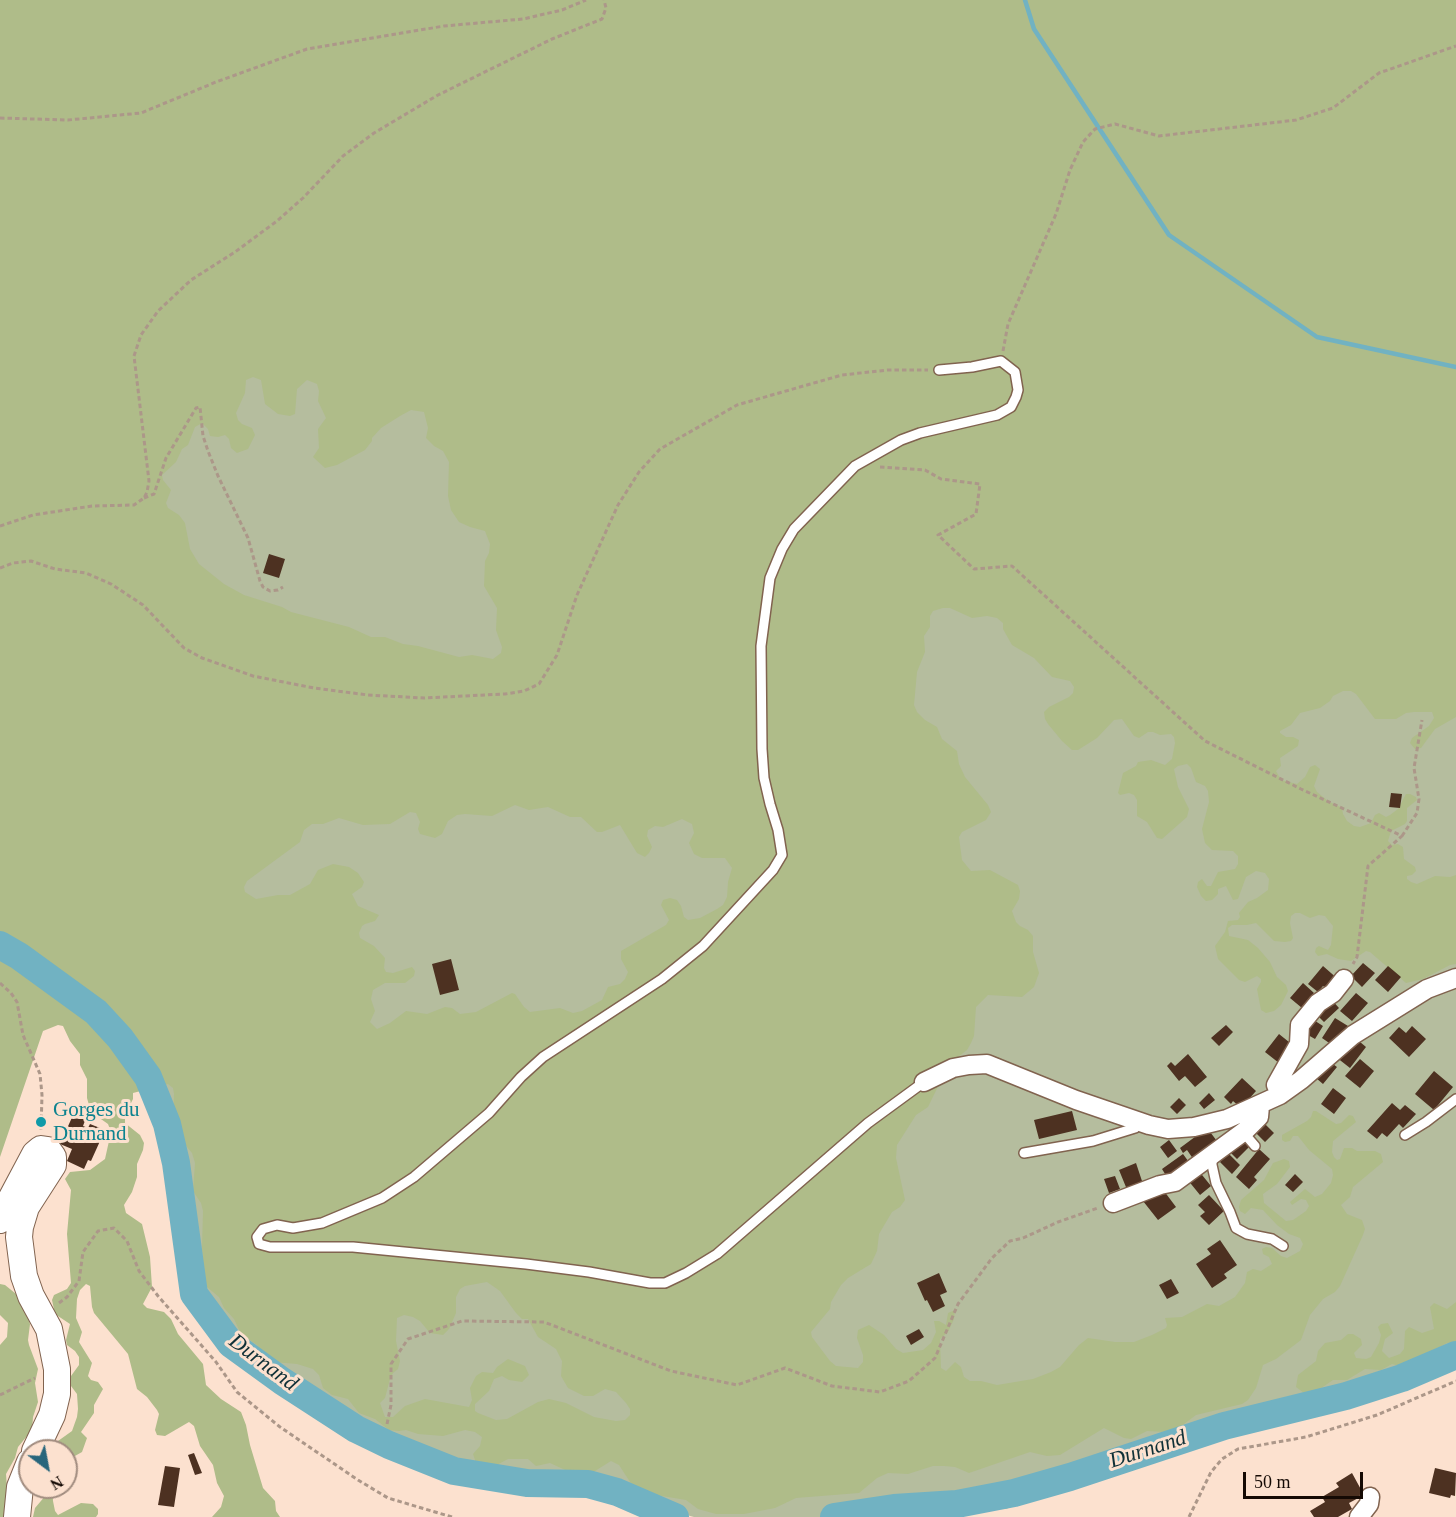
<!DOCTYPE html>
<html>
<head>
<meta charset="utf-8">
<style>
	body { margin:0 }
	#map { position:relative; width:1456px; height:1517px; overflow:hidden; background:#fce1cf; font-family:Georgia,serif }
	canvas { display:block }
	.north { position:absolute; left:18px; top:1439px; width:60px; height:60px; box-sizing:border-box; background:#fce1cf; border:2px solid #a08b7e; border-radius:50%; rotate:148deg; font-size:16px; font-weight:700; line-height:24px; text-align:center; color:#150a04 }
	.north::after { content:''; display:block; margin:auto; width:21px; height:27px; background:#28667c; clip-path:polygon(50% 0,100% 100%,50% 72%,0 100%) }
	.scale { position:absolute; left:1243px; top:1472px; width:120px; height:27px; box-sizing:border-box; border:3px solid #150a04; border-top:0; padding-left:8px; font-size:18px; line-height:21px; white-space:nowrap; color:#150a04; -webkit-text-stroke:4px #fce1cf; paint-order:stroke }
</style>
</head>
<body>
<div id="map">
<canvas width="1456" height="1517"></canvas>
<div class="north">N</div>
<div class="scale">50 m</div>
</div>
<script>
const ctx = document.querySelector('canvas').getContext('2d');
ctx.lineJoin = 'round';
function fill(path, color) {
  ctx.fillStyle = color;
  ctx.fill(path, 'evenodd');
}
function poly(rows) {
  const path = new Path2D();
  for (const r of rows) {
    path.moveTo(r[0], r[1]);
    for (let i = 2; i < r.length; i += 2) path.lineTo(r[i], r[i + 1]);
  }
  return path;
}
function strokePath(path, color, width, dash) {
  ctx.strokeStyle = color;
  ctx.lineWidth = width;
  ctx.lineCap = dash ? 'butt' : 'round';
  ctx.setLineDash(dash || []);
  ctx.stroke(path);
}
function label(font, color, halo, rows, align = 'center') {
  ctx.font = font + ' Georgia,serif';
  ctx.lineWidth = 6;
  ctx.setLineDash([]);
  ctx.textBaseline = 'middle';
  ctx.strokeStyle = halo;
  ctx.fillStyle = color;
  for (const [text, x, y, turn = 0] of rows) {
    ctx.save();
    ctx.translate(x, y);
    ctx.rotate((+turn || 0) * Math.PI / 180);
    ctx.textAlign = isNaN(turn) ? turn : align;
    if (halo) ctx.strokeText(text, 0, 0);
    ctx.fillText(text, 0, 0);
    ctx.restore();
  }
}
fill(poly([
	[0,0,1456,0,1456,1351,1414,1376,1277,1422,1230,1421,1006,1509,887,1512,873,1517,694,1517,590,1489,450,1479,223,1345,188,1274,168,1143,145,1078]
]), '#b5bd9e');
fill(poly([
	[0,0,1456,0,1456,717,1435,729,1421,748,1415,749,1410,743,1412,738,1429,726,1434,718,1432,712,1414,712,1406,713,1396,719,1375,719,1356,694,1351,691,1343,691,1333,696,1330,701,1320,708,1300,713,1291,725,1280,731,1280,733,1286,737,1293,737,1299,740,1298,746,1280,758,1281,766,1276,771,1281,780,1297,784,1305,777,1310,767,1315,765,1320,769,1314,786,1317,792,1328,801,1342,808,1343,814,1347,821,1354,826,1360,827,1371,823,1375,815,1379,813,1386,817,1390,815,1398,809,1406,794,1410,794,1416,797,1417,800,1407,808,1407,821,1405,824,1391,831,1388,841,1392,845,1398,844,1403,847,1404,859,1415,867,1416,871,1412,875,1407,876,1407,879,1411,882,1417,884,1435,876,1450,877,1456,875,1456,964,1450,965,1423,979,1406,983,1370,952,1366,951,1351,961,1338,959,1327,954,1318,956,1315,952,1316,948,1319,946,1328,950,1331,945,1333,926,1325,916,1319,915,1310,918,1300,913,1295,913,1291,916,1290,923,1293,938,1291,941,1285,942,1274,941,1256,923,1247,925,1232,925,1228,928,1229,936,1248,940,1258,948,1270,962,1277,977,1286,985,1288,991,1281,1005,1274,1011,1266,1013,1261,1010,1257,989,1261,982,1261,979,1257,976,1245,982,1239,980,1218,959,1215,946,1225,932,1228,921,1238,920,1240,917,1239,913,1248,902,1257,898,1268,890,1269,879,1265,873,1256,871,1246,877,1238,899,1233,900,1226,886,1218,889,1218,894,1212,900,1206,901,1201,896,1197,887,1198,882,1202,879,1207,886,1211,886,1218,872,1235,869,1238,864,1238,856,1233,851,1212,850,1205,843,1202,829,1209,802,1208,791,1205,786,1196,782,1191,768,1187,764,1178,766,1174,769,1178,787,1189,809,1187,817,1162,839,1157,838,1147,822,1137,816,1137,800,1134,795,1129,793,1120,795,1118,793,1123,773,1136,766,1138,762,1151,760,1165,765,1172,759,1175,743,1174,737,1171,734,1160,735,1153,732,1148,732,1139,738,1134,736,1122,719,1114,720,1097,738,1078,750,1072,750,1062,741,1048,724,1045,719,1044,712,1049,707,1069,697,1073,693,1074,687,1070,681,1052,677,1034,658,1012,645,1003,629,1003,623,997,618,987,616,972,618,950,608,943,608,933,611,930,616,930,627,924,636,925,652,917,672,914,705,917,712,925,720,937,727,942,739,957,751,959,764,965,777,988,805,991,812,986,820,962,832,959,837,962,860,971,871,990,870,1018,885,1020,891,1019,899,1012,911,1016,922,1020,926,1028,930,1033,936,1033,952,1039,973,1034,987,1022,997,988,995,976,1007,974,1036,971,1043,967,1050,949,1064,928,1107,916,1115,897,1145,896,1158,905,1200,900,1207,892,1212,879,1234,877,1251,871,1264,848,1278,841,1285,831,1302,830,1309,811,1332,812,1337,830,1361,836,1366,858,1368,863,1362,863,1355,857,1338,858,1330,869,1325,884,1335,896,1349,903,1353,923,1350,931,1343,936,1332,934,1321,939,1321,946,1325,948,1313,955,1310,954,1319,948,1332,940,1339,941,1368,946,1371,955,1362,961,1367,964,1377,970,1381,981,1381,997,1385,1033,1379,1051,1372,1060,1367,1079,1345,1088,1338,1115,1342,1134,1342,1152,1335,1166,1328,1167,1325,1165,1318,1182,1317,1207,1304,1219,1306,1235,1297,1245,1283,1247,1272,1253,1269,1261,1271,1272,1264,1269,1257,1263,1254,1262,1249,1266,1247,1272,1248,1281,1256,1287,1258,1300,1251,1303,1244,1300,1238,1289,1234,1277,1225,1263,1210,1251,1208,1245,1214,1240,1211,1239,1207,1241,1200,1264,1180,1273,1163,1284,1159,1289,1161,1290,1167,1277,1184,1263,1194,1264,1203,1286,1221,1293,1220,1306,1211,1309,1206,1306,1200,1301,1199,1292,1205,1290,1202,1305,1189,1315,1197,1322,1194,1331,1183,1333,1175,1332,1169,1309,1150,1298,1136,1293,1136,1290,1141,1285,1142,1282,1140,1282,1135,1307,1121,1311,1117,1313,1111,1316,1111,1336,1124,1341,1123,1349,1115,1353,1116,1356,1122,1333,1141,1332,1152,1334,1157,1337,1160,1340,1159,1344,1148,1352,1148,1357,1151,1375,1151,1381,1154,1383,1162,1353,1187,1350,1197,1341,1205,1347,1214,1362,1220,1365,1229,1363,1235,1340,1286,1335,1292,1323,1299,1310,1315,1301,1340,1276,1359,1263,1365,1256,1388,1248,1400,1242,1404,1196,1415,1176,1430,1166,1432,1147,1431,1131,1439,1124,1438,1104,1428,1060,1455,1047,1456,1030,1452,969,1473,955,1467,944,1466,933,1466,908,1474,888,1473,877,1478,859,1493,796,1498,775,1508,744,1514,716,1514,698,1509,686,1500,644,1493,632,1485,619,1465,611,1461,587,1476,574,1474,550,1463,536,1466,528,1459,508,1459,491,1468,483,1469,476,1463,473,1454,480,1446,482,1437,475,1432,465,1430,443,1436,418,1434,406,1430,399,1431,389,1430,375,1419,359,1413,348,1399,332,1395,323,1388,319,1375,313,1369,297,1364,273,1362,266,1358,257,1345,241,1334,234,1319,224,1308,219,1297,207,1287,204,1281,202,1247,203,1211,201,1203,193,1191,195,1163,192,1153,178,1136,173,1119,174,1094,173,1088,168,1084,133,1093,133,1099,125,1115,125,1123,140,1135,144,1143,143,1150,137,1164,137,1177,132,1192,124,1205,126,1213,142,1224,150,1257,152,1287,143,1304,147,1308,164,1312,171,1319,178,1334,203,1364,206,1385,221,1399,241,1412,246,1425,250,1445,263,1488,275,1501,276,1511,280,1517,212,1517,221,1507,224,1496,217,1483,213,1465,200,1446,194,1426,189,1422,165,1436,157,1435,155,1430,159,1414,157,1410,147,1397,137,1389,128,1354,94,1313,92,1307,90,1286,86,1284,80,1290,77,1299,76,1318,82,1332,79,1342,92,1363,88,1376,91,1380,98,1382,103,1389,94,1405,94,1413,81,1432,87,1438,82,1452,66,1461,66,1451,56,1451,58,1441,72,1431,77,1417,78,1409,77,1394,71,1386,71,1376,79,1365,79,1357,75,1351,67,1345,66,1340,70,1324,55,1314,52,1300,54,1295,67,1289,71,1283,67,1234,71,1190,65,1179,70,1172,90,1170,105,1159,111,1132,108,1124,91,1112,87,1098,87,1079,80,1065,80,1054,70,1041,63,1026,58,1025,43,1031,0,1157],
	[253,377,261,380,265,404,278,414,290,416,295,414,297,389,307,380,317,384,319,391,318,401,326,418,318,429,319,448,313,457,325,468,337,465,365,450,372,441,372,438,381,428,400,416,411,410,424,412,428,428,426,438,434,446,443,451,449,462,448,496,451,510,459,522,470,527,485,531,490,544,489,553,485,561,484,586,497,608,496,630,502,647,501,653,493,659,472,655,459,657,418,646,403,644,385,637,371,637,349,627,291,612,282,607,244,595,224,584,199,564,190,549,185,523,179,515,168,508,166,503,171,490,163,480,162,475,176,462,182,449,188,445,195,427,202,423,208,429,210,436,218,437,225,435,229,439,231,448,237,453,248,449,255,435,252,428,242,424,238,420,236,413,245,393,246,380],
	[515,805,529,810,548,807,570,817,581,817,597,832,602,832,620,825,637,853,645,857,649,853,652,847,647,836,648,830,655,826,663,827,682,819,692,824,694,833,689,843,694,854,702,858,725,858,732,868,728,882,727,897,723,905,717,909,700,918,688,920,684,917,681,906,677,900,670,898,663,900,661,905,669,920,666,925,621,951,621,959,628,972,625,979,620,984,608,987,602,1000,582,1011,573,1013,560,1008,530,1012,524,1007,515,994,512,993,476,1012,460,1014,452,1008,445,1007,427,1014,406,1011,390,1023,377,1029,370,1022,375,1011,371,999,373,990,385,983,405,983,414,976,415,971,412,967,393,973,386,972,384,968,385,958,374,946,360,938,359,933,362,926,365,924,375,921,379,915,358,906,352,894,362,887,364,882,358,873,349,867,333,864,318,870,310,884,290,895,278,895,256,899,245,892,244,887,247,881,300,842,304,830,312,824,323,824,339,818,363,825,390,824,410,812,416,813,420,822,418,829,420,834,435,838,442,834,448,821,457,815,465,814,492,816],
	[487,1282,500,1291,516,1313,522,1319,528,1319,538,1337,556,1349,562,1361,561,1376,568,1388,584,1396,593,1396,605,1389,616,1392,626,1403,630,1409,630,1415,625,1420,616,1421,594,1417,566,1403,549,1399,538,1402,507,1419,496,1420,478,1413,475,1411,475,1404,489,1391,494,1379,502,1376,509,1380,522,1382,529,1375,525,1366,508,1359,497,1367,493,1373,482,1372,476,1376,470,1388,472,1400,469,1407,425,1399,405,1406,393,1417,385,1417,380,1403,385,1398,390,1379,393,1373,398,1369,400,1361,396,1341,397,1318,404,1315,413,1317,420,1321,430,1333,443,1335,449,1329,456,1313,456,1297,460,1289,465,1286],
	[0,1284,5,1285,21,1298,30,1324,28,1340,29,1345,38,1369,35,1383,38,1402,33,1417,32,1430,18,1447,15,1458,6,1474,8,1503,6,1517,0,1517,0,1345,7,1337,8,1323,0,1315],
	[1456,1302,1456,1342,1447,1343,1434,1350,1428,1356,1413,1361,1404,1367,1392,1364,1381,1370,1365,1369,1347,1380,1333,1380,1317,1391,1304,1393,1296,1387,1298,1375,1316,1361,1318,1351,1325,1343,1341,1340,1348,1334,1353,1334,1361,1339,1362,1345,1354,1353,1356,1358,1366,1359,1371,1357,1379,1343,1381,1335,1378,1327,1381,1324,1388,1323,1393,1333,1385,1339,1382,1351,1389,1358,1400,1354,1404,1349,1405,1331,1409,1327,1422,1333,1434,1329,1430,1307,1434,1303,1447,1309],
	[47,1487,52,1487,53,1501,55,1511,58,1515,81,1503,93,1504,98,1509,98,1514,96,1517,33,1517,35,1508,46,1495]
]), '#afbc89');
strokePath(poly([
	[1025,0,1034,29,1169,235,1317,337,1456,367]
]), '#71b2c2', 4.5);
strokePath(poly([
	[0,945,19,956,96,1012,120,1038,148,1077,167,1124,176,1163,194,1294,231,1344,282,1381,356,1429,389,1445,454,1471,527,1483,588,1484,617,1492,675,1517],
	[834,1517,894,1508,957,1504,1014,1493,1070,1477,1224,1426,1346,1396,1402,1378,1456,1355]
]), '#71b2c2', 28);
fill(poly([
	[269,554,285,559,279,578,263,573],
	[1391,793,1402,794,1400,808,1389,807],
	[451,959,459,990,440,995,432,964],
	[1363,963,1375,973,1362,987,1351,976],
	[1323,966,1339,980,1330,991,1323,986,1318,992,1308,984],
	[1388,966,1401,977,1388,992,1375,980],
	[1303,983,1314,993,1302,1008,1290,998],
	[1356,993,1368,1003,1352,1021,1340,1011],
	[1330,998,1339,1008,1324,1022,1314,1012],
	[1309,1017,1323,1026,1315,1039,1301,1031],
	[1335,1018,1348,1026,1335,1047,1322,1038],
	[1226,1025,1233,1032,1219,1046,1211,1038],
	[1412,1026,1426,1039,1409,1057,1389,1038,1399,1027,1406,1033],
	[1279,1034,1294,1046,1279,1063,1265,1052],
	[1353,1036,1366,1047,1350,1068,1336,1057],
	[1188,1054,1207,1077,1195,1087,1185,1076,1179,1081,1167,1066,1171,1062,1175,1066],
	[1360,1059,1374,1071,1360,1088,1345,1076],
	[1330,1062,1337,1067,1323,1084,1316,1078],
	[1434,1071,1453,1087,1434,1110,1415,1094],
	[1242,1078,1256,1091,1241,1108,1233,1101,1231,1104,1224,1097],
	[1333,1088,1346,1098,1334,1114,1321,1104],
	[1209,1093,1215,1100,1204,1109,1199,1103],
	[1179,1098,1186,1105,1177,1114,1170,1107],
	[1392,1103,1400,1110,1405,1105,1416,1114,1403,1128,1399,1124,1387,1137,1382,1133,1377,1139,1367,1131],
	[1072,1111,1077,1130,1039,1139,1034,1120],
	[74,1113,86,1118,83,1126,88,1128,90,1124,105,1130,91,1161,88,1160,84,1169,67,1161,72,1149,60,1144],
	[1261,1120,1274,1133,1265,1142,1252,1129],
	[1207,1128,1220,1145,1196,1163,1187,1150,1183,1153,1180,1148],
	[1240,1137,1249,1147,1237,1159,1228,1150],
	[1169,1140,1177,1151,1168,1158,1160,1147],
	[1259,1149,1270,1159,1254,1177,1257,1180,1249,1189,1236,1177],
	[1228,1153,1240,1165,1232,1174,1220,1162],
	[1183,1154,1191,1165,1170,1182,1162,1169],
	[1136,1163,1144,1187,1128,1192,1119,1170],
	[1198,1170,1211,1186,1200,1195,1187,1179],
	[1295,1174,1303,1182,1293,1192,1285,1185],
	[1115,1176,1120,1189,1109,1193,1104,1179],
	[1161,1187,1176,1207,1158,1220,1143,1201],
	[1209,1195,1224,1211,1209,1225,1200,1216,1205,1212,1198,1205],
	[1220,1240,1237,1265,1224,1274,1227,1278,1212,1288,1196,1264,1211,1254,1207,1249],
	[939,1273,947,1292,940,1295,945,1306,933,1312,927,1300,925,1301,917,1283],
	[1171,1279,1179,1293,1167,1299,1159,1285],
	[919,1329,924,1337,911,1345,906,1336],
	[194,1453,202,1473,195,1475,188,1455],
	[165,1466,180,1468,174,1507,158,1505],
	[1435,1468,1456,1473,1455,1496,1451,1495,1450,1498,1429,1493],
	[1352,1473,1364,1495,1349,1503,1352,1509,1338,1517,1314,1517,1310,1511,1325,1502,1322,1497,1339,1487,1336,1483]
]), '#4d3121');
const lane = poly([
	[924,1082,868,1123,717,1254,686,1273,665,1283,650,1283,589,1272,526,1264,353,1247,270,1247,259,1244,257,1237,263,1229,277,1225,293,1228,322,1223,382,1198,414,1177,489,1113,521,1077,543,1057,662,979,703,946,773,870,782,855,778,830,770,804,764,778,762,749,761,646,770,578,782,549,794,529,855,466,901,440,920,433,997,415,1011,407,1016,397,1018,390,1015,372,1001,361,972,367,939,370],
	[1243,1132,1255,1146],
	[1405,1135,1426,1122,1456,1099],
	[1024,1153,1093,1141,1135,1128,1140,1123],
	[1212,1155,1212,1165,1216,1183,1230,1212,1236,1228,1247,1234,1272,1239,1283,1246]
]);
const street = poly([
	[924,1082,953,1068,969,1065,987,1064,1076,1100,1149,1125,1168,1129,1194,1127,1227,1119,1280,1095,1301,1080,1353,1035,1427,989,1456,978],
	[1280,1095,1276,1085,1299,1044,1300,1025,1318,1003,1333,993,1344,979],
	[1113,1203,1160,1185,1175,1182,1246,1130,1259,1117,1260,1106],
	[1359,1517,1369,1504,1370,1497]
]);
const secondary = poly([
	[0,1220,35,1154,41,1149,48,1150,53,1157,53,1165,26,1207,20,1227,19,1237,24,1276,31,1296,49,1329,57,1369,57,1394,52,1415,35,1451],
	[17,1517,20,1487,30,1462]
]);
strokePath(lane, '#81634f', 12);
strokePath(street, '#81634f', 21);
strokePath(secondary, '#81634f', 28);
strokePath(poly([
	[0,118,68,120,141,113,216,82,307,49,444,26,523,19,562,10,586,0],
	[1003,351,1008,324,1056,214,1070,170,1083,142,1095,129,1115,124,1159,136,1296,120,1333,108,1379,73,1456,46],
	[880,467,925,470,941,479,980,484,976,514,938,535,974,569,1012,566,1205,741,1301,789,1402,836,1368,866,1357,957,1353,964],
	[144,498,154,494,166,458,196,408,200,407,203,436,208,451,218,476,248,538,260,581,263,587,270,591,278,590,283,587],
	[0,526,33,515,92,506,134,505,144,498,147,492,149,481,134,356,141,335,158,311,191,280,235,252,277,221,303,198,343,156,374,133,438,95,552,39,602,19,606,8,604,0],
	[0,568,13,563,31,561,55,569,86,573,111,584,143,605,184,648,202,658,253,676,314,688,368,695,424,698,505,694,524,691,539,684,557,655,577,595,618,505,639,472,660,449,737,405,842,375,888,370,928,370],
	[1402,836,1417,813,1419,799,1414,768,1422,720],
	[0,983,11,993,17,1002,23,1035,40,1074,42,1095,41,1130],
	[59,1303,67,1297,79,1281,83,1252,98,1231,114,1228,127,1241,139,1271,158,1296,216,1362,237,1392,280,1427,358,1480,388,1498,452,1517],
	[0,1395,35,1378],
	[387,1424,391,1405,391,1364,408,1339,462,1321,544,1322,671,1371,737,1385,785,1368,832,1386,880,1392,909,1381,935,1358,958,1304,992,1258,1010,1241,1023,1238,1058,1222,1098,1208],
	[1189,1517,1211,1472,1222,1459,1238,1449,1306,1437,1377,1415,1456,1381]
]), '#ac9789', 3, [4.5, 3]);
strokePath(lane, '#fff', 9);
strokePath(street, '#fff', 18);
strokePath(secondary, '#fff', 26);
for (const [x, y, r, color] of [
	[41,1122,6,"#0f9aa8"]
]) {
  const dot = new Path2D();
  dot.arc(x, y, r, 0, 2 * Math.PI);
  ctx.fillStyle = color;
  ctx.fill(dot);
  strokePath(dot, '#fce1cf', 2);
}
label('21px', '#0d838f', '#fce1cf', [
	["Gorges du",53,1110],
	["Durnand",53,1134]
], 'left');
label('italic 22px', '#0f3037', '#fce1cf', [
	["Durnand",263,1363,37],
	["Durnand",1148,1450,-18]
]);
</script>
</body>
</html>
